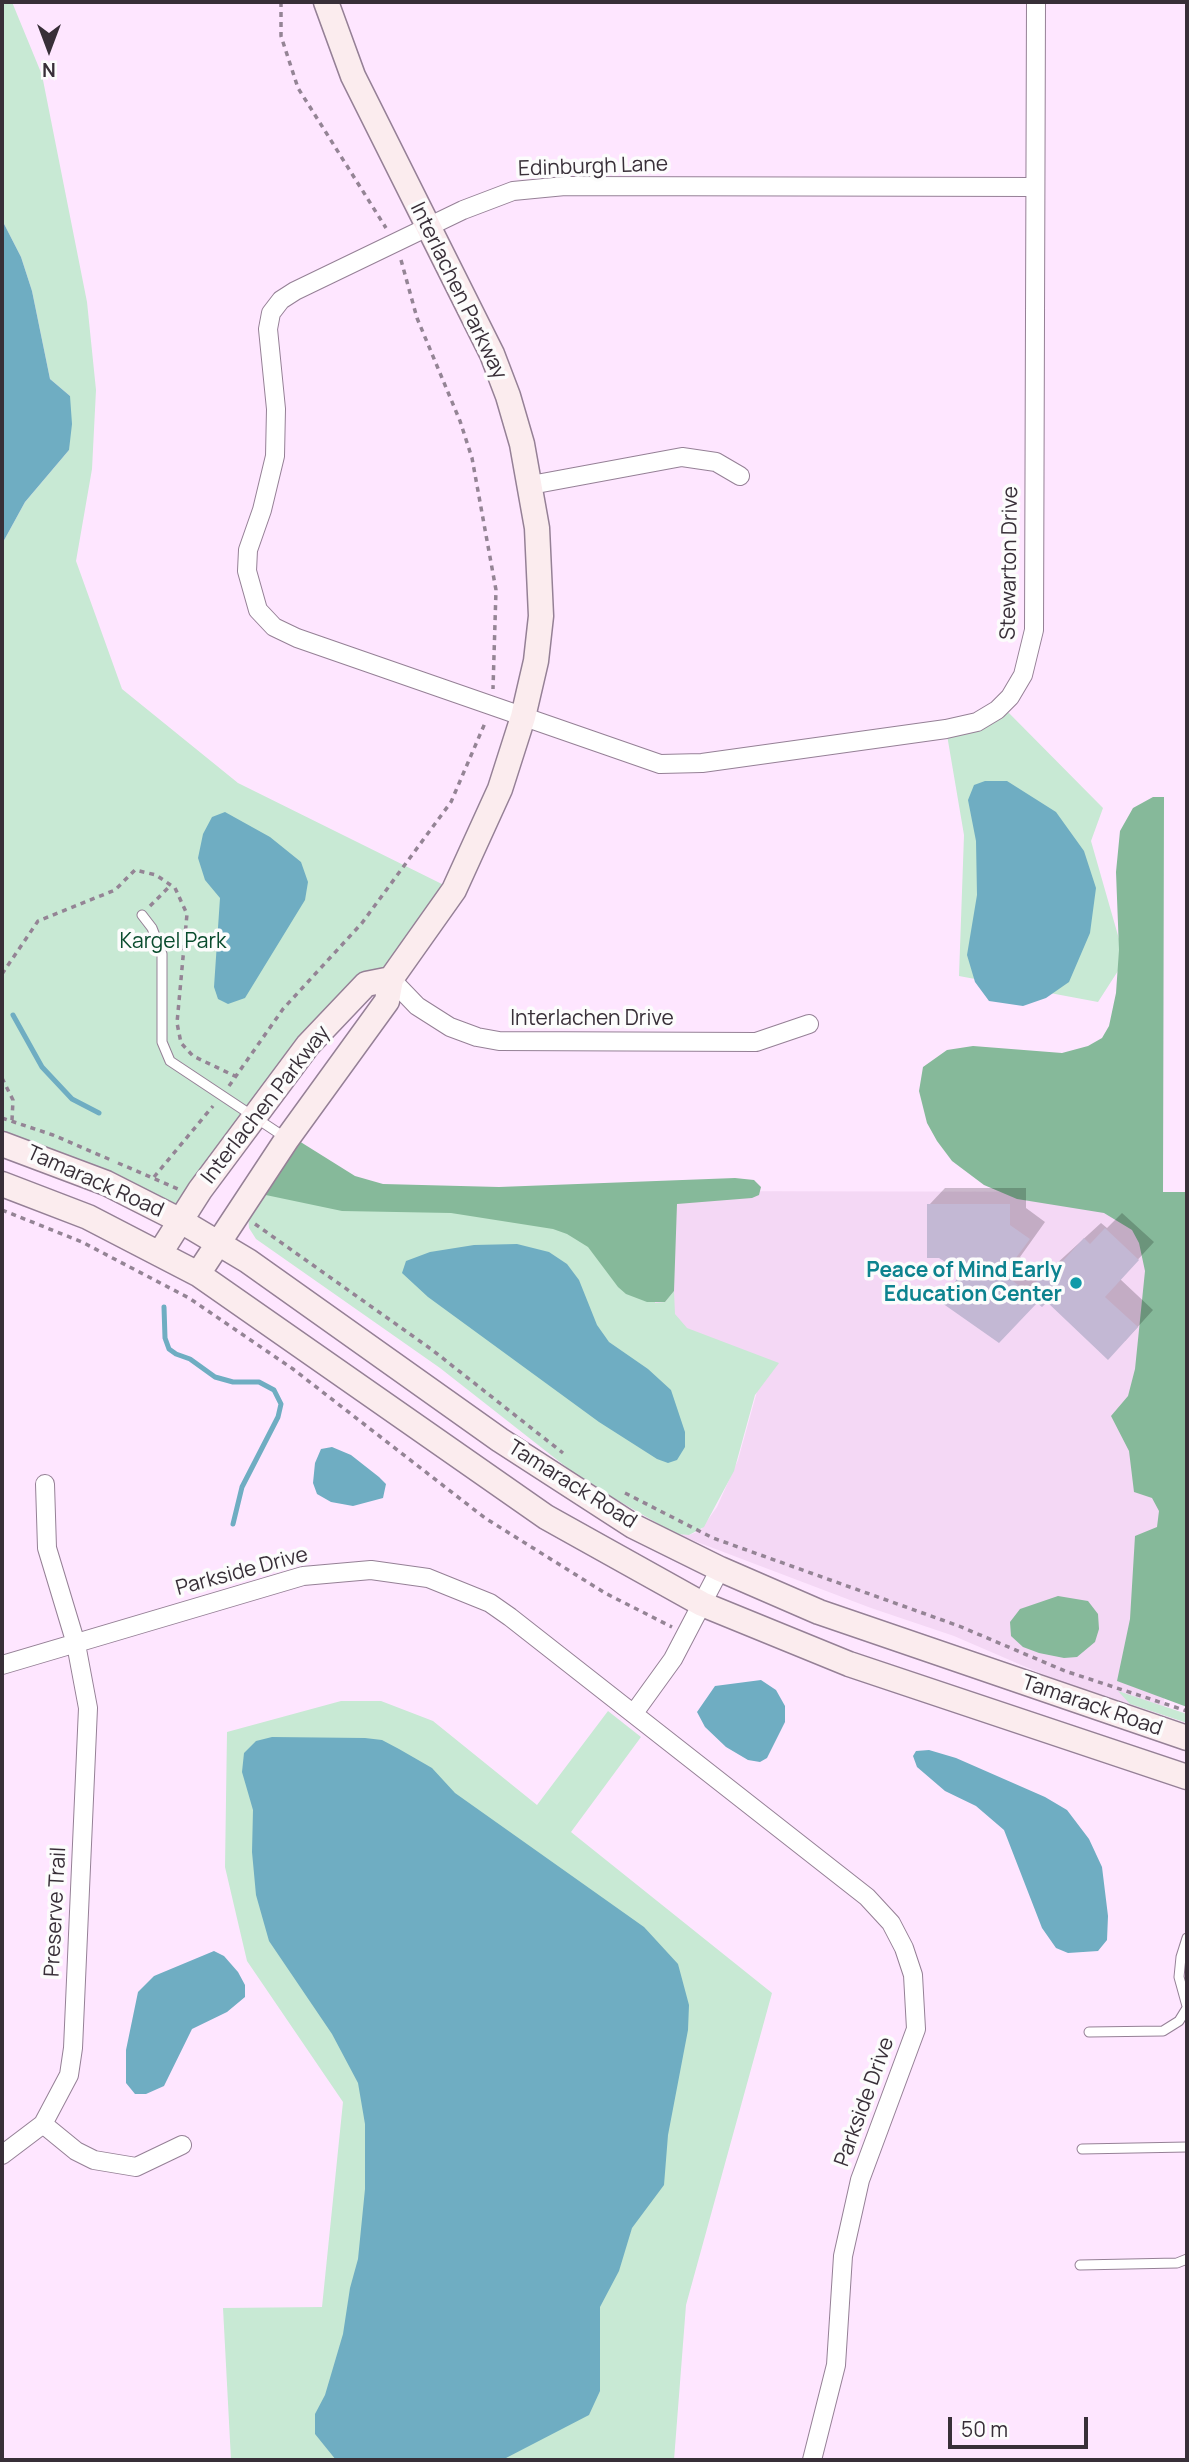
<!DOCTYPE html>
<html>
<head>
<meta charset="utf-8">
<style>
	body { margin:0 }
	#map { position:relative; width:1189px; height:2462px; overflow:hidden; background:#fee6ff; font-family:Manrope,sans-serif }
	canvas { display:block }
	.frame { position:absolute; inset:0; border:4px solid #382f38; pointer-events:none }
	.north { position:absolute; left:14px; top:14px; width:70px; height:70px; -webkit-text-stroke:5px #fcfcfc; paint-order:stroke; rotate:180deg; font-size:19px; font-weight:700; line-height:28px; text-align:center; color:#382f38 }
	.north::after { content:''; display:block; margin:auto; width:24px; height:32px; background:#382f38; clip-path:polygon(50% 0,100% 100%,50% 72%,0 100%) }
	.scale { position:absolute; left:948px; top:2417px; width:140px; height:32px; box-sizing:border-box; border:4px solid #382f38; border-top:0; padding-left:9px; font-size:21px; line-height:24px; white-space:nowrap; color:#382f38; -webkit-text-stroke:5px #fcfcfc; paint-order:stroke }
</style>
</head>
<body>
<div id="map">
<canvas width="1189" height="2462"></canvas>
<div class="frame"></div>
<div class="north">N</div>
<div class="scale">50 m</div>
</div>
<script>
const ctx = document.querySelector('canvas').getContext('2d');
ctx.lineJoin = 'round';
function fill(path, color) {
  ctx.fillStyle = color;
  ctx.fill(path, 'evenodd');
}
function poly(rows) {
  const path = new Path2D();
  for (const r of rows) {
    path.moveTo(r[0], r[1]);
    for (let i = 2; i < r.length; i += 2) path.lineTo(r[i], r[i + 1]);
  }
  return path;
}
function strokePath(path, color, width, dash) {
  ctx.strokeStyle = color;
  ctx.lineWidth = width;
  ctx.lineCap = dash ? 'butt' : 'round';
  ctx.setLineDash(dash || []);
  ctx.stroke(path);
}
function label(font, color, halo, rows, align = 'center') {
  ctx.font = font + ' Manrope,sans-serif';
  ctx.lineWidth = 7;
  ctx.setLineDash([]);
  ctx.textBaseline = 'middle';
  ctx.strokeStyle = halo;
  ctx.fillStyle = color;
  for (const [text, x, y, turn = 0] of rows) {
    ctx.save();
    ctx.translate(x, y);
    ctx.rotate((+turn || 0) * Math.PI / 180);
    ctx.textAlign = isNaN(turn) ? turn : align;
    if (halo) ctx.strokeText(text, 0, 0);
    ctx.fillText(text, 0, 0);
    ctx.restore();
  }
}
fill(poly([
	[654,1191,1163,1192,1164,1715,1056,1680,954,1636,871,1608,676,1534,689,1535,700,1531,717,1507,738,1460,758,1388,655,1332]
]), '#f4d8f5');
fill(poly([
	[2,2,12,2,42,75,87,302,96,390,92,469,76,561,122,689,238,783,454,890,391,979,366,984,181,1221,2,1144,2,544,25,502,69,450,70,396,50,379,32,291,21,257,2,220],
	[1002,706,1103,808,1091,841,1125,960,1098,1002,959,976,964,835,946,729],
	[263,1190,654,1191,655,1303,665,1302,674,1291,675,1314,687,1328,779,1363,755,1395,734,1471,704,1527,689,1535,676,1534,584,1481,440,1368,256,1239,249,1228,248,1214],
	[1118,1691,1187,1714,1187,1723,1130,1704],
	[341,1701,381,1701,433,1721,537,1805,608,1711,641,1737,571,1832,772,1993,686,2305,674,2460,231,2460,223,2308,322,2307,343,2102,247,1961,225,1867,227,1732]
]), '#c8e9d4');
fill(poly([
	[1153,797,1164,797,1163,1192,1187,1192,1187,1707,1117,1681,1130,1619,1135,1536,1157,1527,1159,1511,1152,1498,1134,1492,1129,1451,1111,1416,1128,1396,1135,1369,1145,1271,1139,1243,1132,1230,1104,1213,1017,1199,984,1185,952,1161,937,1141,927,1123,919,1091,923,1067,947,1050,973,1046,1062,1053,1088,1046,1102,1038,1109,1026,1116,993,1119,950,1116,872,1120,831,1133,808],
	[299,1141,355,1176,383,1184,499,1187,735,1178,754,1180,761,1187,759,1195,752,1198,677,1204,674,1291,665,1302,647,1302,626,1294,618,1287,588,1247,567,1234,553,1229,451,1213,342,1211,261,1194],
	[1058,1596,1088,1601,1098,1614,1099,1629,1095,1642,1077,1657,1064,1658,1039,1653,1023,1647,1011,1636,1010,1622,1020,1609]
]), '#86b99a');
fill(poly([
	[2,220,21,257,32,291,50,379,70,396,72,424,69,450,25,502,2,544],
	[985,781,1007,781,1056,812,1084,851,1096,888,1090,933,1069,982,1046,998,1023,1006,989,1001,975,982,967,955,977,895,976,841,968,800,974,785],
	[225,812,270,837,301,862,308,882,305,900,245,998,228,1004,218,999,214,987,220,898,205,880,198,858,203,834,212,817],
	[517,1244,549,1252,567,1264,579,1280,597,1325,609,1342,648,1369,671,1390,685,1432,685,1447,677,1460,668,1463,657,1459,599,1422,428,1297,402,1273,406,1261,430,1252,474,1245],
	[332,1447,351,1455,379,1477,386,1484,383,1498,353,1506,331,1502,317,1494,313,1483,315,1463,321,1449],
	[761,1680,776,1690,785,1706,785,1722,767,1758,760,1762,748,1760,726,1747,705,1727,697,1712,715,1686],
	[272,1737,365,1738,382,1740,399,1749,432,1768,455,1793,644,1927,678,1964,689,2005,688,2030,668,2135,664,2185,632,2228,619,2271,600,2307,600,2391,589,2415,506,2458,336,2460,315,2434,315,2414,325,2395,343,2334,350,2288,358,2259,365,2189,365,2124,358,2083,332,2034,269,1941,256,1895,252,1852,253,1810,242,1772,244,1753,256,1741],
	[929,1750,956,1758,1045,1797,1067,1810,1089,1839,1102,1867,1108,1916,1107,1940,1098,1951,1068,1953,1056,1948,1042,1928,1004,1830,976,1806,945,1791,917,1767,913,1756,916,1751],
	[214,1951,224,1956,238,1972,245,1985,245,1997,227,2012,192,2029,164,2086,146,2094,135,2094,126,2083,126,2050,138,1992,154,1976]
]), '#6fadc2');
fill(poly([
	[945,1188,1026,1188,1026,1208,1045,1222,1020,1257,1043,1276,1101,1223,1107,1228,1122,1213,1154,1242,1120,1279,1153,1310,1125,1341,1047,1300,964,1271,929,1205]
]), '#0003');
strokePath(poly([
	[13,1015,42,1067,72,1099,99,1113],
	[164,1307,165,1338,169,1349,176,1354,190,1359,215,1377,233,1382,259,1382,274,1390,281,1404,278,1417,242,1487,233,1524]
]), '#6fadc2', 5);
fill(poly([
	[927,1204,1010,1204,1010,1225,1030,1239,1004,1274,1027,1292,1045,1272,1048,1274,1058,1262,1060,1264,1084,1238,1090,1244,1105,1228,1139,1260,1105,1297,1138,1327,1108,1360,1047,1302,1042,1307,1037,1303,999,1343,942,1303,961,1272,939,1258,927,1258]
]), '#c3b8d4');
const lane = poly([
	[142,915,152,928,162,954,162,1042,170,1061,286,1138],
	[1187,1938,1181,1957,1179,1977,1187,2006],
	[1089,2032,1163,2031,1179,2021,1187,2008],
	[1082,2149,1187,2147],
	[1080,2265,1177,2263,1187,2259]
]);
const street = poly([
	[1035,187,565,186,513,191,463,210,295,291,281,300,271,313,268,329,276,409,275,456,262,510,248,550,247,571,258,610,274,627,297,638,660,764,702,763,946,729,977,722,997,710,1010,697,1023,675,1034,630,1036,2],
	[531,485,682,457,716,462,740,476],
	[391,979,417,1006,450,1027,477,1037,499,1041,756,1042,809,1024],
	[2,1665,303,1576,371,1570,428,1578,490,1603,510,1617,867,1897,891,1923,904,1948,913,1975,916,2029,860,2180,843,2256,836,2365,812,2460],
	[634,1713,673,1659,720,1569],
	[43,2124,76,2151,94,2160,136,2167,182,2145],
	[2,2155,43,2124,69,2075,73,2048,88,1708,76,1644,47,1548,45,1484]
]);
const secondary = poly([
	[2,1144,106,1183,181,1221,248,1261,500,1440,633,1526,720,1569,819,1612,1187,1738],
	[2,1184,88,1217,198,1274,546,1517,702,1604,849,1664,1187,1777],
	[160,1253,200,1190,308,1045,366,984,391,979],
	[198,1274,287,1139,387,1001,391,979,454,890,500,789,523,717,536,661,541,616,537,528,522,444,508,396,492,354,353,76,326,2]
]);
strokePath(lane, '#958096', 11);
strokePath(street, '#958096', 20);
strokePath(secondary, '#958096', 27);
strokePath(poly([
	[281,2,281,36,298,88,386,228],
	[401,260,417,318,460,421,472,458,496,590,493,689],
	[150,906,171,885],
	[2,974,38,921,115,890,135,870,156,875,175,888,187,914,177,1023,181,1043,193,1056,237,1077],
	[2,1078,13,1100,12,1120],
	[229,1086,283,1009,362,923,451,802,485,723],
	[2,1118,53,1135,111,1160],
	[118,1163,178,1189],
	[154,1177,213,1106],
	[2,1210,82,1242,189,1298,293,1369,485,1518,605,1593,672,1627],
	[255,1224,431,1349,563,1453],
	[625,1493,713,1538,959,1626,1065,1671,1187,1711]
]), '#948495', 3.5, [5, 5]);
strokePath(lane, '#fff', 9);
strokePath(street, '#fff', 18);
strokePath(secondary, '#fbecee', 24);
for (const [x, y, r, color] of [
	[1076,1283,7,"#0f9aa8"]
]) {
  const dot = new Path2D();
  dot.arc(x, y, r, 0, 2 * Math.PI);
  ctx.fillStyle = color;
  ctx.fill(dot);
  strokePath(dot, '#fcfcfc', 2.5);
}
label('21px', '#382f38', '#fcfcfc', [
	["Edinburgh Lane",593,167,-2],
	["Interlachen Parkway",458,291,64],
	["Stewarton Drive",1010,563,-89],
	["Interlachen Drive",592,1019],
	["Interlachen Parkway",266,1105,-52],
	["Tamarack Road",95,1182,24],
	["Tamarack Road",572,1485,32],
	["Parkside Drive",242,1572,-15],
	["Tamarack Road",1092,1706,19],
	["Preserve Trail",56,1912,-87],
	["Parkside Drive",865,2102,-70]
]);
label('21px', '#094b2d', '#fcfcfc', [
	["Kargel Park",173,942]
]);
label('bold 21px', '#0d838f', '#fcfcfc', [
	["Peace of Mind Early",1062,1271],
	["Education Center",1062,1295]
], 'right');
</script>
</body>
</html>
